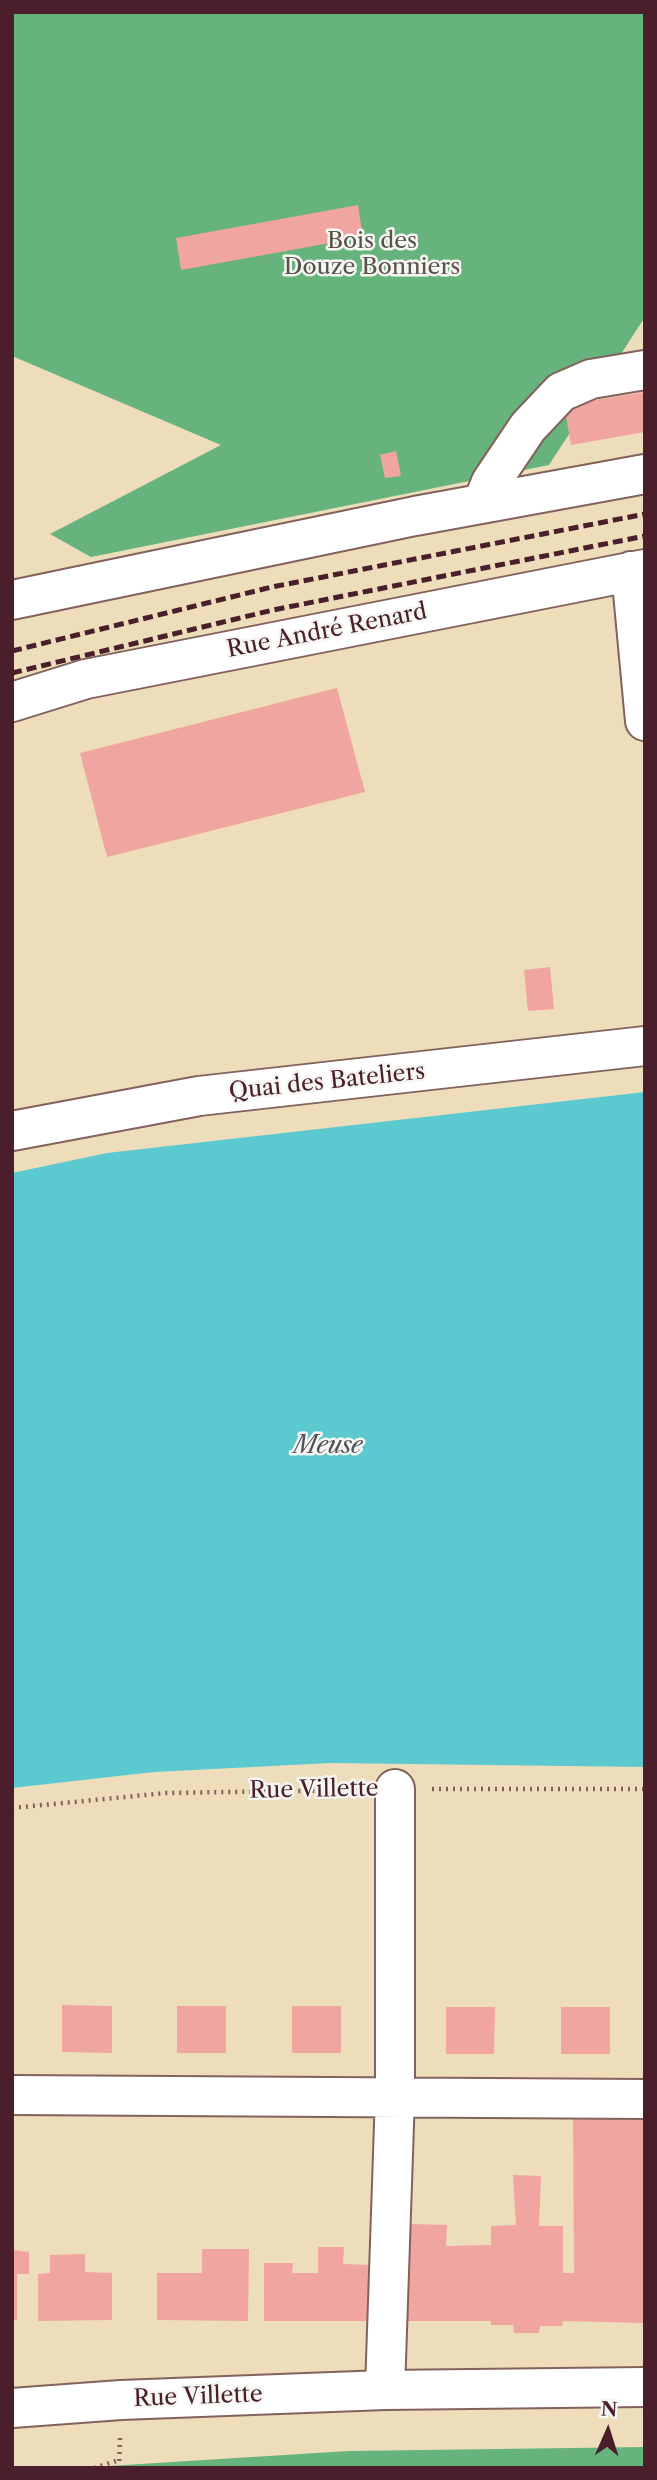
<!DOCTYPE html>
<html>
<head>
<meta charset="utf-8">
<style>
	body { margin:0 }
	#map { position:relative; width:657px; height:2480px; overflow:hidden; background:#edddba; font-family:"Libre Caslon Text",serif }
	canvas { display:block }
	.frame { position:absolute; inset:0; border:14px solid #4a1f2b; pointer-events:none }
	.north { position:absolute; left:573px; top:2396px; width:70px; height:70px; -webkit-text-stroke:5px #f6f6f2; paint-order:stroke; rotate:3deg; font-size:19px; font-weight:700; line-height:28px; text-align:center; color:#4a1f2b }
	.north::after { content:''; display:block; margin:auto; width:24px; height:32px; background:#4a1f2b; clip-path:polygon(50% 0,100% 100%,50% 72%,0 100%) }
</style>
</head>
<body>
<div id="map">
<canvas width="657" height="2480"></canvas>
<div class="frame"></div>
<div class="north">N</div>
</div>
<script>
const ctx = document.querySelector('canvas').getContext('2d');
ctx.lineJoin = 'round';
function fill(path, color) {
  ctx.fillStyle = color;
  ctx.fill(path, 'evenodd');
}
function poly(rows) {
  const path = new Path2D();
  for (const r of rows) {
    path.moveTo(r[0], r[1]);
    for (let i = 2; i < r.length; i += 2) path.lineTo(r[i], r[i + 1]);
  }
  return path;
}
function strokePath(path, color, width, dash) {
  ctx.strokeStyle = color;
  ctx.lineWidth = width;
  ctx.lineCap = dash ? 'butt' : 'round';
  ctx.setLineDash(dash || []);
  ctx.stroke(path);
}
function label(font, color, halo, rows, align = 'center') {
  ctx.font = font + ' "Libre Caslon Text",serif';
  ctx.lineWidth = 5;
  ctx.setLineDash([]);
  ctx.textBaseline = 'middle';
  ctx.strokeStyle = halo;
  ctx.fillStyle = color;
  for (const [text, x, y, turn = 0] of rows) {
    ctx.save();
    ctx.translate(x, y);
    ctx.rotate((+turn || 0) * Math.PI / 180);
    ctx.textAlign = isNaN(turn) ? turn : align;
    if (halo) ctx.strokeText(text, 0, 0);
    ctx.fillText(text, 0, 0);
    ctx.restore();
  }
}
fill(poly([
	[12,12,645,12,645,317,549,465,91,557,50,534,221,445,12,356],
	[645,2447,645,2468,76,2468,349,2451]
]), '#66b37d');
fill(poly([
	[645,1092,645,1767,331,1763,154,1772,12,1788,12,1173,107,1153]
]), '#5cc9d1');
fill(poly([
	[358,205,363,237,181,270,176,238],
	[645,392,645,432,571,445,564,405],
	[396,451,401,476,385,478,380,455],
	[337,688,365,792,107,857,80,753],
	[550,967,554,1009,528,1011,524,970],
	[62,2005,112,2006,112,2053,62,2052],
	[177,2006,226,2006,226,2053,177,2053],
	[292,2006,341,2006,341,2053,292,2053],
	[446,2007,495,2007,494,2054,446,2054],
	[561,2007,610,2007,610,2054,561,2054],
	[573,2112,645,2114,643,2323,563,2321,562,2326,540,2326,539,2333,514,2333,513,2325,491,2325,491,2321,406,2321,411,2224,447,2225,446,2246,491,2245,491,2226,516,2225,513,2175,541,2176,539,2226,563,2226,563,2273,574,2273],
	[318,2247,344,2247,343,2264,370,2265,370,2321,264,2321,264,2263,293,2263,292,2273,318,2273],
	[202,2249,249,2249,248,2321,157,2320,157,2273,202,2273],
	[12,2250,29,2252,29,2274,17,2274,17,2320,12,2320],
	[85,2254,85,2272,112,2273,112,2320,38,2321,38,2274,50,2273,50,2255]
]), '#f0a5a0');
const minor = poly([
	[482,504,491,482,528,427,561,392,591,379,645,370],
	[631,571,645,721],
	[12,600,415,516,645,474],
	[12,702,86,679,645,569],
	[12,1131,199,1096,645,1046],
	[12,2095,645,2099],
	[385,2390,395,2095,395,1789]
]);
const major = poly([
	[12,2408,121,2400,385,2390,645,2387]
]);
strokePath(minor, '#83625d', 42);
strokePath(major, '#83625d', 42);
strokePath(poly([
	[432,1789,645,1789],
	[12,1808,166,1793,361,1790],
	[94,2468,119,2460],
	[119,2468,120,2437]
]), '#83625d', 4.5, [2, 5]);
strokePath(minor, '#fff', 38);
strokePath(major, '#fff', 38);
strokePath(poly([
	[12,651,272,587,645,514],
	[12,673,273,610,645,536]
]), '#4a1f2b', 5, [10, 5]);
label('23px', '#59544a', '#f6f6f2', [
	["Bois des",372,241],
	["Douze Bonniers",372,267]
]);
label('23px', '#4a1f2b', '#f6f6f2', [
	["Rue André Renard",327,631,-11],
	["Quai des Bateliers",327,1082,-6],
	["Rue Villette",314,1790,-1],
	["Rue Villette",198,2397,-2]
]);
label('italic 24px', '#4f525d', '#f6f6f2', [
	["Meuse",328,1446]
]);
</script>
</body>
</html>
